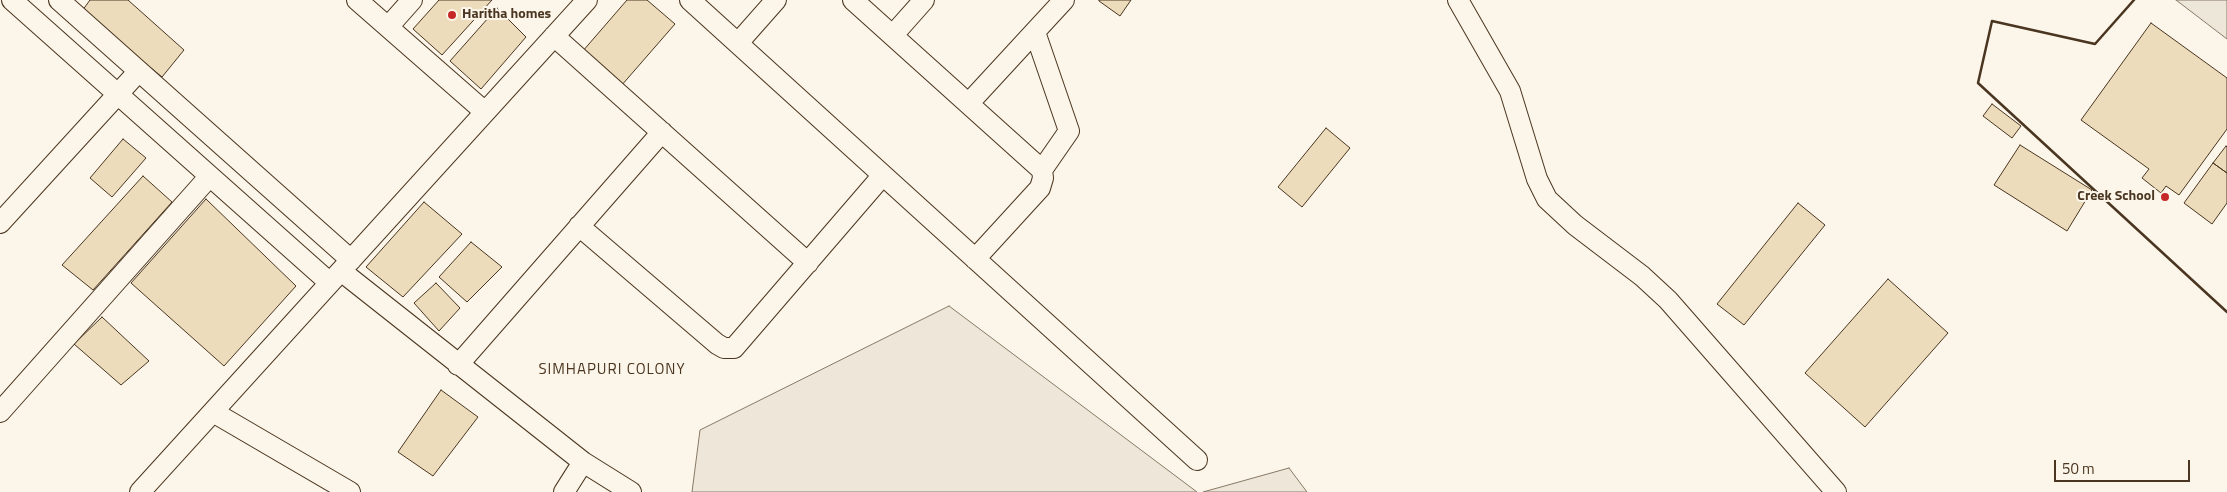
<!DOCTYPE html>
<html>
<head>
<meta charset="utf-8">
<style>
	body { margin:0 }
	#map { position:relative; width:2227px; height:492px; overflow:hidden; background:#fbf6e9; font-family:"Titillium Web",sans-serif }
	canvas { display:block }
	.scale { position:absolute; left:2054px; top:460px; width:136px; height:22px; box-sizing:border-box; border:2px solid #4a3520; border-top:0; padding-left:6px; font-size:15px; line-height:18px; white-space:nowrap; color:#4a3520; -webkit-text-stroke:4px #fbf6e9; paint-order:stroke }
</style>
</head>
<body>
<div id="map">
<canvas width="2227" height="492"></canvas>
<div class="scale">50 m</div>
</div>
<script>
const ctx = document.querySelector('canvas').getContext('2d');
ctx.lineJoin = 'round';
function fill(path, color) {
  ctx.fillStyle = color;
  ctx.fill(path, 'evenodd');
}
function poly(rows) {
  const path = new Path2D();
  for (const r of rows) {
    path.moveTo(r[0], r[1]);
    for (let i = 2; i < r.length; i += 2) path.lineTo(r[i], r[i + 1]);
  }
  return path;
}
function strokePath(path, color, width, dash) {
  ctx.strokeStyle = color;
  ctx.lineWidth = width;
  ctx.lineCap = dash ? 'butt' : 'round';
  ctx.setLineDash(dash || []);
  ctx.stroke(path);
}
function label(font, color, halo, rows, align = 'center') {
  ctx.font = font + ' "Titillium Web",sans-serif';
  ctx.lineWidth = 4;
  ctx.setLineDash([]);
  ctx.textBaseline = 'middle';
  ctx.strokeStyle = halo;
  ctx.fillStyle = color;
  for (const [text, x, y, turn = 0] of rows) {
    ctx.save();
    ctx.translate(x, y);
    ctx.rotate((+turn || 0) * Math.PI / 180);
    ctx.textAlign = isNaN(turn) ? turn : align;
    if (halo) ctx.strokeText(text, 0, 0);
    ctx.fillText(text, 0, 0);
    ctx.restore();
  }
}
const green = poly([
	[949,306,1197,492,692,492,700,430,949,306],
	[1289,468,1307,492,1203,492,1289,468]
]);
fill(green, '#ede6d9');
strokePath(green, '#887966', 1);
const parking = poly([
	[2176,0,2227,0,2227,39,2176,0]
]);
fill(parking, '#ede7d9');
strokePath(parking, '#887966', 1);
const building = poly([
	[90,0,128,0,184,50,162,77,82,11,90,0],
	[439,0,492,0,442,55,413,29,439,0],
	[627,0,647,0,675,24,621,86,582,52,627,0],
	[1099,0,1131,0,1120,16,1099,1,1099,0],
	[497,8,526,37,481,89,450,61,497,8],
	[2151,23,2227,78,2227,129,2179,195,2166,186,2161,193,2142,178,2149,169,2081,120,2151,23],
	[1992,104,2021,126,2012,138,1983,116,1992,104],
	[1326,128,1350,148,1302,207,1278,187,1326,128],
	[123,139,146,158,112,197,90,178,123,139],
	[2020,145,2092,190,2067,231,1994,185,2020,145],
	[2226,146,2227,147,2227,173,2213,163,2226,146],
	[2213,163,2227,173,2227,203,2212,224,2184,203,2213,163],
	[143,176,172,202,93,290,62,265,143,176],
	[206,199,296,286,224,366,131,283,206,199],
	[424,202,462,234,403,297,366,267,424,202],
	[1798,203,1825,225,1744,325,1717,304,1798,203],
	[471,242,502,267,467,302,439,277,471,242],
	[1888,279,1948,333,1865,427,1805,373,1888,279],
	[436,283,460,308,439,331,414,303,436,283],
	[102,317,149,361,121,385,74,344,102,317],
	[441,390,478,417,433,476,398,452,441,390]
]);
fill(building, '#ecdcbc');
strokePath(building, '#4a3520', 1);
const minor = poly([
	[12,0,330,283],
	[59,0,351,260],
	[357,0,485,112],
	[690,0,1197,460],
	[853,0,1042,170,1043,178,1040,188,975,259],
	[1458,0,1510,91,1537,179,1547,199,1575,225,1642,276,1668,300,1836,492],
	[388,27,412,0],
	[1035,32,1069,131,1042,170],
	[893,35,924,0],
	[554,36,808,263],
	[738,43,776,0],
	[969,103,1064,0],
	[0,223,138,72],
	[579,226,717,344,724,348,734,348,883,175],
	[341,271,583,462,564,492],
	[458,365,662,132],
	[0,412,209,177],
	[213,412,350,492],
	[583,462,631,492],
	[140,492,587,0]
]);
strokePath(minor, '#4a3520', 22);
strokePath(minor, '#fbf6e9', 20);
strokePath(poly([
	[2134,0,2095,44,1992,21,1978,83,2227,312]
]), '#4a3520', 2.5);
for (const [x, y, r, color] of [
	[452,15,5,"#c62828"],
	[2165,197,5,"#c62828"]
]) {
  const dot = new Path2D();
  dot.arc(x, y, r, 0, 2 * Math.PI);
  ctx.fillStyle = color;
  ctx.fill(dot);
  strokePath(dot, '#fbf6e9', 2);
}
label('bold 14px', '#4a3520', '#fbf6e9', [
	["Haritha homes",462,15],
	["Creek School",2155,197,"right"]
], 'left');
ctx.letterSpacing = '1px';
label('15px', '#4a3520', '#fbf6e9', [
	["SIMHAPURI COLONY",612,370]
]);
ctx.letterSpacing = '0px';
</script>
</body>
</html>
